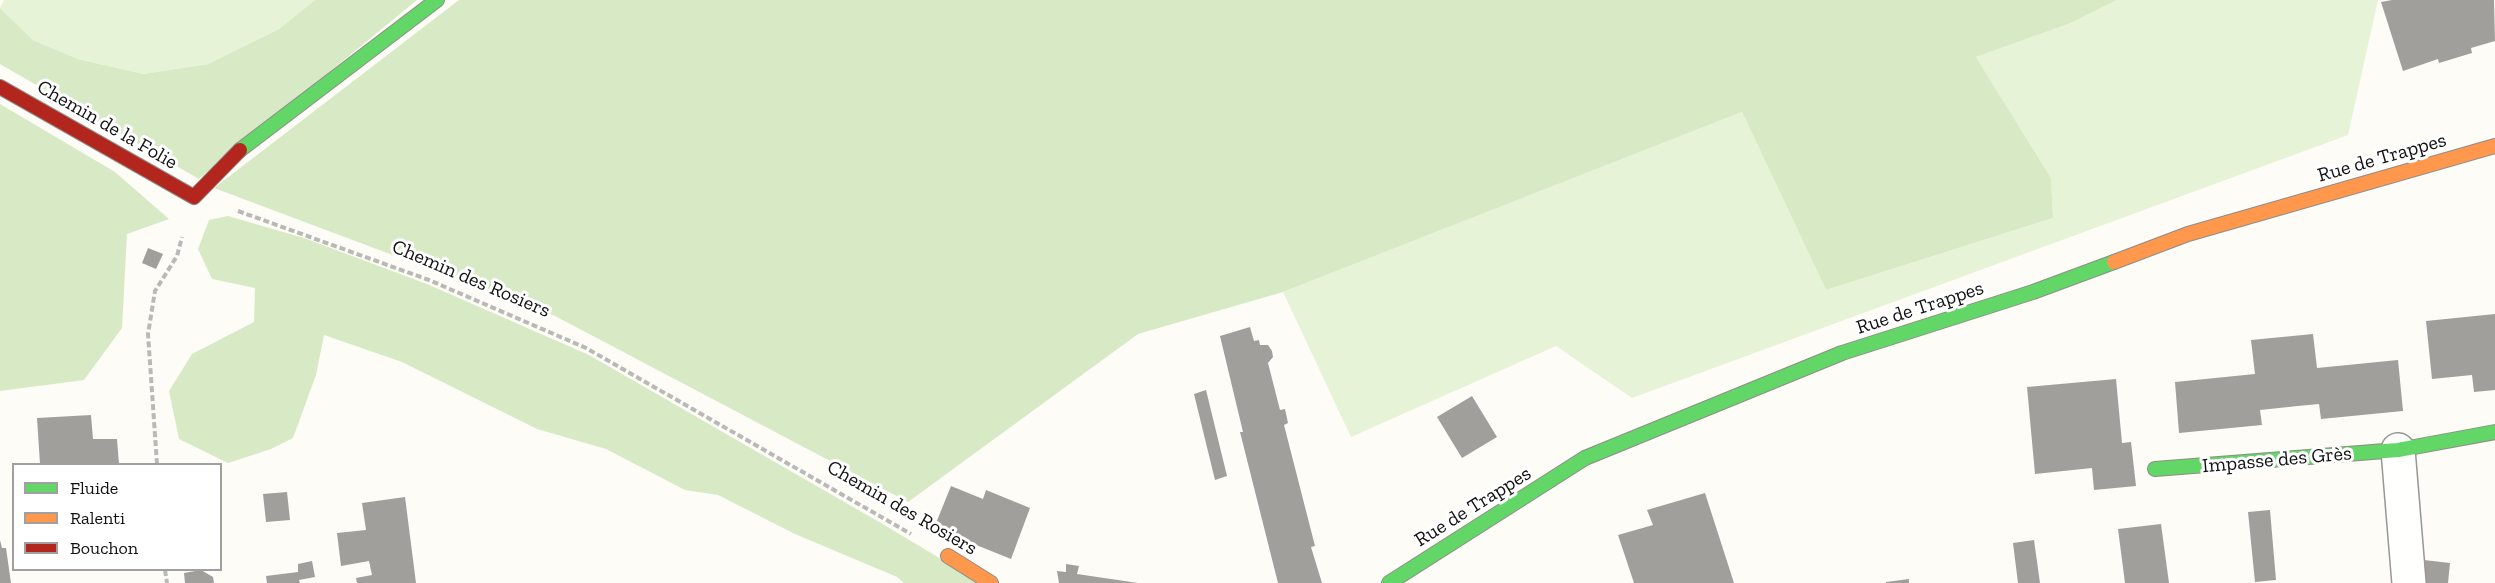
<!DOCTYPE html>
<html>
<head>
<meta charset="utf-8">
<style>
	body { margin:0 }
	#map { position:relative; width:2495px; height:583px; overflow:hidden; background:#fdfcf7; font-family:"Zilla Slab",serif }
	canvas { display:block }
	.legend { position:absolute; left:12px; top:463px; width:210px; height:108px; box-sizing:border-box; background:#fff; border:2px solid #a0a0a0; margin:0; padding:8px 10px; list-style:none; font-size:18px; color:#111 }
	.legend li { display:flex; align-items:center; gap:12px; height:30px }
	.legend b { width:30px; border:2px solid #a0a0a0 }
</style>
</head>
<body>
<div id="map">
<canvas width="2495" height="583"></canvas>
<ul class="legend">
<li><b style="height:8px;background:#63d668"></b>Fluide</li>
<li><b style="height:8px;background:#ff974d"></b>Ralenti</li>
<li><b style="height:8px;background:#b3261e"></b>Bouchon</li>
</ul>
</div>
<script>
const ctx = document.querySelector('canvas').getContext('2d');
ctx.lineJoin = 'round';
function fill(path, color) {
  ctx.fillStyle = color;
  ctx.fill(path, 'evenodd');
}
function poly(rows) {
  const path = new Path2D();
  for (const r of rows) {
    path.moveTo(r[0], r[1]);
    for (let i = 2; i < r.length; i += 2) path.lineTo(r[i], r[i + 1]);
  }
  return path;
}
function strokePath(path, color, width, dash) {
  ctx.strokeStyle = color;
  ctx.lineWidth = width;
  ctx.lineCap = dash ? 'butt' : 'round';
  ctx.setLineDash(dash || []);
  ctx.stroke(path);
}
function label(font, color, halo, rows, align = 'center') {
  ctx.font = font + ' "Zilla Slab",serif';
  ctx.lineWidth = 6;
  ctx.setLineDash([]);
  ctx.textBaseline = 'middle';
  ctx.strokeStyle = halo;
  ctx.fillStyle = color;
  for (const [text, x, y, turn = 0] of rows) {
    ctx.save();
    ctx.translate(x, y);
    ctx.rotate((+turn || 0) * Math.PI / 180);
    ctx.textAlign = isNaN(turn) ? turn : align;
    if (halo) ctx.strokeText(text, 0, 0);
    ctx.fillText(text, 0, 0);
    ctx.restore();
  }
}
fill(poly([
	[4,0,315,0,279,29,208,64,143,74,78,59,33,40,0,8],
	[2117,0,2378,0,2348,135,1632,398,1556,346,1351,437,1283,292,1742,112,1826,290,2053,218,2051,178,1976,57,2071,23]
]), '#e7f3d7');
fill(poly([
	[315,0,417,0,199,179,0,64,0,8,33,40,78,59,143,74,208,64,279,29],
	[459,0,2117,0,2071,23,1976,57,2051,178,2053,218,1826,290,1742,112,1283,292,1138,334,908,502,555,316,214,188],
	[0,104,115,172,169,219,127,234,122,328,84,380,0,391],
	[228,216,304,238,427,284,589,355,881,523,981,583,904,583,897,577,795,534,718,495,685,490,606,449,537,429,402,362,324,335,316,375,293,438,271,449,228,463,179,439,169,391,192,354,254,322,255,288,212,279,198,249,209,220]
]), '#d8eac5');
fill(poly([
	[2392,0,2494,0,2495,41,2471,48,2472,53,2439,63,2438,59,2403,71,2381,2],
	[148,248,163,254,156,269,142,263],
	[2495,314,2495,390,2474,392,2472,375,2432,379,2426,321],
	[1250,327,1254,341,1259,340,1260,345,1268,345,1272,351,1273,357,1268,363,1280,410,1285,409,1288,423,1284,425,1315,546,1311,547,1322,583,1278,583,1240,432,1243,432,1220,336],
	[2313,334,2317,368,2398,360,2403,411,2321,419,2319,404,2298,406,2260,410,2262,425,2179,433,2175,382,2255,374,2251,340],
	[2116,379,2122,443,2131,442,2136,486,2094,490,2092,468,2035,474,2027,387],
	[1206,390,1227,476,1215,480,1194,394],
	[1472,396,1497,437,1462,458,1437,417],
	[91,415,93,439,117,439,119,464,40,464,37,418],
	[951,486,983,499,986,490,1030,508,1011,559,934,528],
	[287,492,290,520,266,522,263,494],
	[1705,493,1734,583,1634,583,1618,535,1653,525,1647,510],
	[405,497,416,583,357,583,356,578,372,575,369,561,341,566,337,533,366,530,362,503],
	[2270,510,2276,580,2255,582,2248,512],
	[2161,524,2169,583,2125,583,2118,529],
	[0,540,2,548,6,548,11,583,0,583],
	[2034,540,2040,583,2018,583,2013,543],
	[2424,560,2450,563,2448,583,2425,583],
	[312,561,315,577,299,580,300,583,267,583,266,576,298,572,298,564],
	[1066,564,1079,566,1077,574,1138,583,1059,583,1057,571,1066,572],
	[201,570,213,577,214,583,185,583,184,573],
	[1909,579,1909,583,1886,583,1886,582]
]), '#a19f9c');
const street = poly([
	[2398,450,2409,583]
]);
const fast = poly([
	[240,150,437,0],
	[2155,469,2398,450,2495,432],
	[1389,583,1585,458,1842,353,2033,292,2114,262]
]);
const slow = poly([
	[2114,262,2188,234,2495,146],
	[948,556,991,583]
]);
const jam = poly([
	[0,87,194,197,240,150]
]);
strokePath(street, '#979795', 36);
strokePath(fast, '#8e8d8b', 16);
strokePath(slow, '#8e8d8b', 16);
strokePath(jam, '#8e8d8b', 16);
strokePath(poly([
	[238,211,429,280,586,348,911,534],
	[157,464,148,334,155,291,177,256,182,237],
	[165,570,167,583]
]), '#b9b9b8', 4, [6, 3]);
strokePath(street, '#fffffe', 33);
strokePath(fast, '#63d668', 14);
strokePath(slow, '#ff974d', 14);
strokePath(jam, '#b3261e', 14);
label('20px', '#111', '#fff', [
	["Chemin de la Folie",107,125,30],
	["Rue de Trappes",2382,158,-16],
	["Chemin des Rosiers",471,279,23],
	["Rue de Trappes",1920,308,-18],
	["Impasse des Grès",2277,460,-5],
	["Rue de Trappes",1473,507,-32],
	["Chemin des Rosiers",902,508,30]
]);
</script>
</body>
</html>
